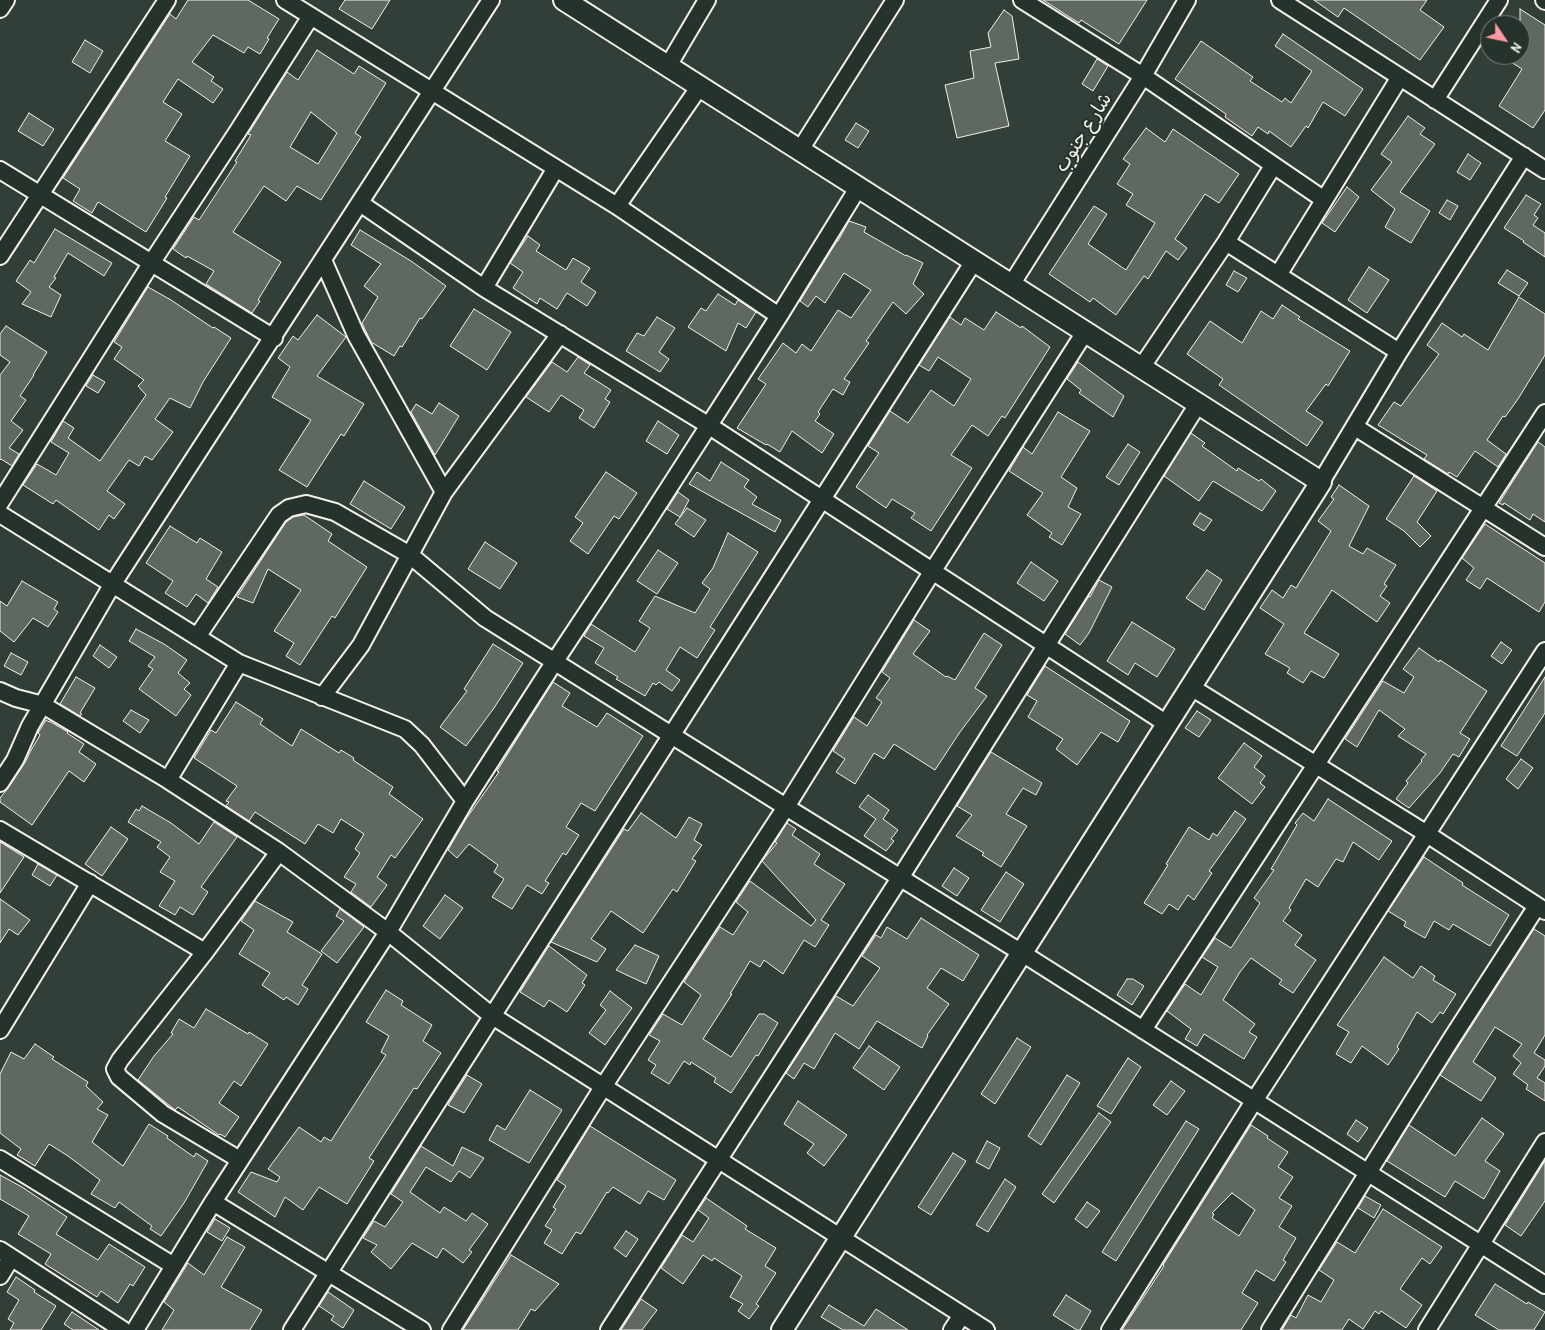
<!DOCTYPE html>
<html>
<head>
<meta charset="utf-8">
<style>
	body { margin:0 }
	#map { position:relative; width:1545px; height:1330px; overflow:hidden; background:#323e38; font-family:"Patrick Hand",sans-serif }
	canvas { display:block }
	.north { position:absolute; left:1480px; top:15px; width:50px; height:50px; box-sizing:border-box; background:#26332d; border:1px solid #787f78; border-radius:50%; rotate:124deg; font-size:14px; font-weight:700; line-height:20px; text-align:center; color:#f4f1e8 }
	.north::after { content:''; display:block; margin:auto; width:18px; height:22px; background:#ff9aa2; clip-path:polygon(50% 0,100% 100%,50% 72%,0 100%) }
</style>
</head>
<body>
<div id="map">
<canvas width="1545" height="1330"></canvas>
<div class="north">N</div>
</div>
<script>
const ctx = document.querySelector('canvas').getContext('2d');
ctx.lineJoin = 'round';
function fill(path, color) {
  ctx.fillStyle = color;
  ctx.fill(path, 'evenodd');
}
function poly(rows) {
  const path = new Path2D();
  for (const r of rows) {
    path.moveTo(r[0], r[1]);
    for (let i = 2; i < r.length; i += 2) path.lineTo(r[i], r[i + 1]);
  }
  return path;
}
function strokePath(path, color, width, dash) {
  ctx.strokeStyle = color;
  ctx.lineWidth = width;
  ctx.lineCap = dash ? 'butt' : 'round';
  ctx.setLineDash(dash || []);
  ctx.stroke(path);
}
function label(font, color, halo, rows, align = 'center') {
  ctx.font = font + ' "Patrick Hand","Playpen Sans Arabic",sans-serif';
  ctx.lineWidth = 4;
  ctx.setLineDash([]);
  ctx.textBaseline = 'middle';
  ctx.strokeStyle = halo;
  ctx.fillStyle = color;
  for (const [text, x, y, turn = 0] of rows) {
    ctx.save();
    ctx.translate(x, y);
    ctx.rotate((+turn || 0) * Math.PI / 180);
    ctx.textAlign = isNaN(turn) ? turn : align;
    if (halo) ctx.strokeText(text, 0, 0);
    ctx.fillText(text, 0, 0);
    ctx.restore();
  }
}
const building = poly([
	[188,0,248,0,279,19,267,38,269,39,260,54,248,47,244,53,213,35,192,62,214,77,211,81,223,89,213,103,178,79,163,102,182,114,165,141,190,156,165,197,167,198,146,232,98,202,92,213,73,201,80,189,63,178,170,14,176,19,188,0],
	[345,0,390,0,372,29,339,9,345,0],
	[1043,0,1147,0,1119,44,1081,20,1079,23,1043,0],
	[1314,0,1427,0,1420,10,1444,27,1420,60,1344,8,1338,17,1314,0],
	[1520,9,1545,25,1545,110,1533,128,1499,106,1522,69,1500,55,1520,55,1520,9],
	[1004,10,1012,16,1019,59,995,63,1009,126,957,138,945,85,974,78,970,51,991,47,988,33,1004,10],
	[1283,34,1363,89,1345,116,1323,102,1308,128,1306,126,1291,147,1269,131,1268,134,1258,127,1252,136,1225,117,1226,114,1175,79,1201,41,1253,77,1250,81,1282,102,1285,98,1291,103,1312,71,1275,46,1283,34],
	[85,40,103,51,90,73,72,62,85,40],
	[317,50,354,74,359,66,386,83,355,133,361,137,321,200,297,186,286,201,264,186,233,232,281,262,258,300,260,301,252,313,206,284,214,271,187,256,186,258,173,249,194,217,199,220,237,162,235,161,251,135,248,134,287,72,298,80,317,50],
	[311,112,337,133,318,164,290,147,311,112],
	[1097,59,1108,66,1093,91,1082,84,1097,59],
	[29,113,54,129,43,146,18,131,29,113],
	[1408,116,1425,128,1420,134,1435,144,1400,192,1430,211,1411,243,1385,227,1395,209,1371,190,1392,162,1381,154,1408,116],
	[856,123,869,131,858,148,845,140,856,123],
	[1146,128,1165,142,1173,129,1239,174,1219,203,1205,194,1175,239,1187,248,1178,260,1166,251,1148,279,1144,276,1116,315,1093,298,1090,302,1049,274,1094,206,1107,214,1088,244,1126,270,1155,223,1126,205,1133,194,1117,184,1130,164,1123,159,1146,128],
	[1468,154,1481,163,1470,180,1457,172,1468,154],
	[1347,187,1359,197,1335,232,1322,223,1347,187],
	[1526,195,1541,204,1534,215,1538,218,1533,225,1545,233,1545,257,1523,242,1524,241,1504,228,1526,195],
	[1447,200,1458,206,1450,220,1439,213,1447,200],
	[849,221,866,227,864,232,906,256,906,255,923,263,913,284,924,294,906,314,893,302,866,341,869,343,844,379,850,382,843,395,833,389,818,412,820,414,815,421,834,434,822,453,792,431,780,452,767,444,766,445,737,428,766,384,758,379,783,343,796,353,802,344,811,351,838,310,851,318,871,290,844,273,825,303,816,296,808,307,800,301,837,241,838,241,849,221],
	[55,229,112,263,104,276,68,253,54,277,56,278,49,287,61,295,51,317,22,304,31,292,16,281,30,260,34,263,55,229],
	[360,230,411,261,446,286,422,319,420,318,402,347,400,346,394,356,371,342,362,323,378,297,364,286,381,264,351,245,360,230],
	[528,236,540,245,536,251,566,270,573,258,590,268,581,282,596,292,587,306,567,293,557,309,540,298,537,304,513,288,523,272,510,263,528,236],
	[1369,267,1389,280,1367,313,1348,300,1369,267],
	[1507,270,1528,283,1519,296,1498,283,1507,270],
	[1234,271,1247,278,1238,292,1226,285,1234,271],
	[148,287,171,300,213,328,214,327,231,338,203,382,190,408,170,398,155,419,173,432,152,460,145,456,139,466,129,460,107,491,125,504,114,519,109,515,99,530,56,500,53,504,23,485,37,464,56,475,69,453,51,442,63,421,74,428,68,438,100,461,146,395,138,386,144,380,114,359,122,347,114,342,148,287],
	[718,294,735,305,738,300,756,312,746,328,738,323,726,351,688,327,701,308,706,311,718,294],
	[1519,297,1545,314,1545,355,1518,399,1505,417,1503,416,1487,440,1506,454,1498,467,1475,451,1457,477,1449,472,1448,474,1424,459,1427,455,1378,425,1394,402,1401,406,1439,354,1427,345,1442,323,1462,337,1464,334,1488,350,1519,297],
	[1282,305,1300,317,1298,319,1350,351,1328,386,1326,384,1306,411,1323,422,1307,446,1219,385,1223,379,1187,354,1210,321,1242,343,1261,311,1273,319,1282,305],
	[474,309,511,332,487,370,450,346,474,309],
	[996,312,1021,328,1022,326,1050,347,1005,418,1002,416,988,436,972,425,951,455,972,468,931,531,911,518,915,513,892,499,886,508,856,487,879,453,868,446,890,411,908,423,931,390,954,406,971,379,938,357,929,371,919,365,950,317,961,325,965,318,984,330,996,312],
	[317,315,346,337,317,376,364,404,344,436,341,434,307,487,279,470,311,420,272,397,290,367,278,358,293,336,298,340,317,315],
	[657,317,675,328,659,352,669,359,660,372,626,351,637,333,644,336,657,317],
	[6,326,47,352,33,375,34,375,20,396,26,400,11,421,23,430,9,448,19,454,12,466,1,459,0,460,0,375,10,362,0,355,0,334,6,326],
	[578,357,590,365,584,373,611,390,605,399,610,402,594,428,579,418,584,410,561,395,549,412,526,397,552,362,567,372,578,357],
	[1078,362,1124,396,1113,417,1079,393,1081,390,1067,379,1078,362],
	[93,375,105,382,98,393,86,386,93,375],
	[439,403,459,416,435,455,411,412,416,404,432,414,439,403],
	[1058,412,1090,431,1061,477,1077,488,1068,507,1081,514,1062,545,1049,537,1052,533,1027,515,1043,493,1009,471,1023,447,1032,454,1058,412],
	[658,421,679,435,667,454,646,441,658,421],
	[1191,433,1205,443,1202,446,1237,471,1238,468,1259,481,1261,479,1276,491,1262,511,1213,481,1199,501,1164,476,1191,433],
	[1538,442,1545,447,1545,522,1533,514,1530,520,1504,503,1503,505,1499,503,1538,442],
	[1128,444,1140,452,1119,485,1106,477,1128,444],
	[721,462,749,480,744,487,757,497,752,504,781,520,775,532,689,484,697,472,710,481,721,462],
	[606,472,637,493,619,519,614,516,588,554,570,541,583,523,575,517,606,472],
	[1414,476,1437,491,1417,522,1431,536,1420,547,1404,531,1386,519,1414,476],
	[364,481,405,507,391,529,350,504,364,481],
	[1339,485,1369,506,1349,546,1363,554,1367,548,1396,565,1384,584,1387,586,1380,596,1390,603,1377,622,1332,590,1304,633,1339,654,1324,678,1311,671,1303,683,1287,673,1290,668,1265,654,1284,624,1260,608,1272,590,1283,598,1291,585,1296,588,1331,531,1318,521,1334,499,1331,497,1339,485],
	[678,492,689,500,680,517,667,509,678,492],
	[687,508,706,520,694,537,675,524,687,508],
	[1200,513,1212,520,1204,531,1193,524,1200,513],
	[304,515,332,534,328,541,367,567,335,618,332,616,300,665,286,656,294,643,274,631,301,590,268,569,253,603,237,597,286,522,293,517,304,515],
	[1485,524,1545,563,1545,602,1539,612,1487,578,1480,589,1466,580,1474,568,1462,558,1485,524],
	[170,526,197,543,200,538,222,552,206,579,218,587,208,603,196,594,187,607,165,593,173,581,146,563,170,526],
	[728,533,758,552,710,627,715,630,697,658,680,647,666,670,680,680,672,691,659,682,656,685,653,683,645,696,616,679,618,677,595,663,604,648,584,636,591,624,635,652,650,628,639,621,655,596,695,613,710,589,702,583,713,568,728,533],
	[485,542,517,563,500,589,468,569,485,542],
	[658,550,678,563,657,594,637,581,658,550],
	[1031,562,1058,581,1044,601,1017,583,1031,562],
	[1207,570,1222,580,1204,610,1186,598,1207,570],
	[1099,580,1112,587,1089,633,1080,645,1065,634,1089,596,1090,597,1099,580],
	[22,581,58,602,54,609,58,612,48,627,33,618,14,642,0,631,0,601,7,606,22,581],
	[914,620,930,631,913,654,946,677,947,676,955,680,984,633,1002,645,975,688,987,696,960,732,935,770,894,744,884,759,874,753,855,784,836,772,845,759,833,751,854,717,867,726,882,702,876,698,890,678,882,672,914,620],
	[1132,622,1175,649,1157,677,1135,663,1128,675,1107,661,1132,622],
	[136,629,164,644,187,660,178,673,190,683,184,689,191,695,176,716,139,689,153,669,148,666,155,657,129,641,136,629],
	[1501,642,1512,650,1502,664,1491,656,1501,642],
	[493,644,523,663,494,708,466,746,440,727,467,691,464,689,493,644],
	[100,645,117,657,109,668,93,656,100,645],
	[1419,648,1439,662,1440,660,1487,691,1460,733,1470,739,1459,757,1453,754,1440,773,1409,808,1396,799,1408,783,1406,781,1422,761,1421,760,1426,754,1398,736,1405,729,1379,710,1357,747,1345,739,1383,681,1404,693,1414,677,1403,669,1419,648],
	[11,653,28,662,21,675,4,666,11,653],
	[1045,666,1130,721,1118,742,1101,732,1077,765,1056,749,1063,739,1028,717,1037,701,1027,695,1045,666],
	[76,677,95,688,80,713,82,714,80,716,60,704,76,677],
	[1545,677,1545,713,1517,756,1501,746,1545,677],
	[553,682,570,693,562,706,597,727,607,713,643,736,595,811,581,803,566,827,579,835,566,855,563,853,545,881,549,883,542,894,527,885,512,909,492,897,504,879,494,872,498,865,469,844,457,858,448,850,466,819,499,772,497,771,553,682],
	[236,702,263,719,260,724,292,746,301,729,339,753,341,750,354,758,353,760,393,787,389,794,423,819,395,858,391,855,377,877,387,885,371,907,351,892,356,884,344,877,360,853,355,849,364,834,341,819,333,833,318,824,305,844,255,812,249,821,226,806,229,802,226,801,237,786,194,758,211,730,216,733,236,702],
	[131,710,149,720,140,733,123,721,131,710],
	[1197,711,1211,720,1199,737,1185,728,1197,711],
	[46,720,49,722,49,721,68,732,67,733,84,744,79,752,96,764,84,782,69,771,32,825,0,802,0,798,8,788,26,761,30,752,40,735,38,733,46,720],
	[1244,743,1262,756,1254,767,1265,776,1260,783,1265,787,1252,804,1218,778,1244,743],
	[991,752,1042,783,1036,795,1023,788,1006,814,1027,826,1001,867,982,855,984,853,956,836,972,815,957,806,991,752],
	[1521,759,1533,768,1518,789,1506,779,1521,759],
	[868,795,889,810,883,819,898,830,891,839,894,841,886,851,864,836,876,819,859,807,868,795],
	[1328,799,1392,841,1379,860,1353,842,1343,862,1336,859,1318,887,1306,879,1289,908,1291,910,1283,921,1302,935,1295,945,1316,960,1293,993,1279,984,1282,980,1251,958,1240,972,1223,1000,1255,1024,1249,1032,1257,1037,1244,1059,1204,1034,1197,1046,1185,1039,1191,1029,1167,1011,1185,984,1201,995,1218,967,1202,957,1215,938,1231,948,1260,903,1254,898,1274,870,1271,869,1297,825,1295,823,1303,813,1314,821,1328,799],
	[142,806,171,823,199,844,214,822,237,837,201,887,208,892,193,915,180,907,175,915,159,906,175,881,160,872,170,857,157,847,161,842,128,822,136,809,139,811,142,806],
	[1235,811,1246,819,1209,871,1212,873,1194,900,1188,895,1178,910,1169,904,1162,914,1144,903,1168,865,1166,864,1189,827,1209,840,1213,833,1217,836,1235,811],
	[641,813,676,838,689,817,702,824,694,840,702,845,692,859,696,861,677,892,673,889,643,933,611,911,591,939,606,949,597,962,551,942,624,829,628,831,641,813],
	[787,823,796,829,792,835,820,854,814,864,845,884,821,920,829,925,815,947,804,940,783,974,764,960,760,967,750,961,730,994,732,994,703,1039,731,1057,759,1014,764,1014,778,1023,758,1056,756,1055,731,1093,714,1082,716,1078,691,1062,690,1065,684,1061,669,1084,651,1073,656,1065,648,1060,660,1041,649,1035,663,1014,682,1025,701,995,684,982,720,927,733,935,748,912,736,902,750,881,811,926,816,920,762,861,777,843,775,842,787,823],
	[111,827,128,839,102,876,85,864,111,827],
	[0,842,24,857,0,893,0,842],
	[1424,857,1463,883,1462,885,1509,915,1490,946,1453,924,1449,930,1434,921,1425,938,1404,926,1406,922,1388,911,1424,857],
	[38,864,57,875,50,886,32,875,38,864],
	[954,868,969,878,957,896,942,886,954,868],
	[1006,872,1024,884,1000,922,981,910,1006,872],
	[445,895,463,908,440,939,423,926,445,895],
	[0,899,30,920,18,935,9,929,0,943,0,899],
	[255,901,293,922,287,932,322,954,302,985,308,989,298,1005,286,997,284,1000,262,985,270,973,239,954,254,930,241,921,255,901],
	[340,909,364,927,337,963,321,951,344,921,336,916,340,909],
	[921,918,979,955,963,981,941,968,927,988,949,1004,927,1035,928,1036,922,1048,877,1021,859,1049,835,1033,814,1069,804,1063,794,1079,786,1073,836,996,853,1006,880,968,862,956,876,935,881,938,887,927,907,939,921,918],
	[1534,929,1545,936,1545,1035,1534,1053,1545,1060,1545,1066,1537,1078,1545,1083,1545,1101,1526,1089,1528,1085,1513,1074,1521,1063,1513,1056,1522,1044,1495,1027,1473,1062,1496,1078,1481,1101,1440,1075,1534,929],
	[635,945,659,956,646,984,616,970,635,945],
	[549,946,587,975,582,983,585,985,567,1012,549,1000,544,1007,520,992,549,946],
	[1384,957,1413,978,1421,966,1435,976,1433,980,1456,994,1443,1014,1440,1012,1432,1023,1417,1012,1397,1047,1399,1049,1388,1065,1362,1046,1351,1063,1336,1054,1349,1032,1337,1025,1384,957],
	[1127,979,1133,979,1144,986,1132,1005,1117,995,1127,979],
	[386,990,403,1001,401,1005,432,1025,423,1041,441,1053,417,1089,414,1088,369,1158,374,1161,347,1204,319,1187,303,1210,285,1197,275,1217,238,1192,251,1172,277,1182,280,1177,268,1169,299,1127,321,1142,324,1137,331,1141,386,1055,381,1052,389,1036,366,1022,386,990],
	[610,991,632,1008,605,1045,589,1033,606,1010,600,1005,610,991],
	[206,1009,248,1034,249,1032,268,1044,241,1086,234,1081,219,1103,239,1117,225,1137,220,1134,219,1135,178,1107,175,1110,138,1080,154,1056,173,1034,171,1033,179,1019,194,1028,206,1009],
	[1017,1038,1031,1047,995,1104,981,1094,1017,1038],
	[35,1044,54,1057,52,1059,88,1082,86,1086,103,1102,97,1109,108,1115,92,1142,123,1166,149,1124,168,1136,167,1138,194,1157,196,1153,208,1161,184,1203,161,1236,150,1229,152,1226,119,1202,115,1208,91,1194,100,1180,68,1156,49,1144,35,1166,17,1155,21,1149,0,1133,0,1074,11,1052,24,1059,35,1044],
	[869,1046,900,1067,884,1090,853,1068,869,1046],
	[1128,1058,1141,1067,1111,1114,1097,1106,1128,1058],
	[467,1075,482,1084,464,1113,448,1105,467,1075],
	[1067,1075,1080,1083,1041,1145,1028,1136,1067,1075],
	[1171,1081,1185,1091,1167,1115,1153,1105,1171,1081],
	[530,1090,562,1110,529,1163,489,1140,497,1125,505,1130,530,1090],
	[798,1101,847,1135,824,1166,807,1153,814,1144,784,1124,798,1101],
	[1099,1113,1111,1122,1054,1203,1042,1194,1099,1113],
	[1482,1118,1504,1134,1485,1161,1500,1171,1484,1199,1455,1181,1445,1197,1387,1161,1409,1125,1455,1156,1482,1118],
	[1356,1120,1368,1128,1358,1142,1347,1134,1356,1120],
	[1186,1121,1199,1129,1116,1261,1102,1252,1186,1121],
	[1251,1125,1268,1136,1267,1138,1288,1152,1278,1167,1293,1177,1279,1198,1292,1206,1279,1227,1296,1238,1283,1260,1286,1262,1274,1281,1256,1270,1242,1293,1258,1303,1241,1330,1122,1330,1164,1266,1163,1265,1251,1125],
	[1232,1193,1255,1210,1239,1236,1212,1218,1214,1214,1212,1213,1232,1193],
	[590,1126,676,1180,664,1200,648,1191,640,1204,613,1187,608,1193,607,1192,581,1234,576,1232,562,1254,544,1243,552,1230,545,1226,556,1209,553,1207,566,1186,557,1180,590,1126],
	[987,1141,1000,1148,989,1169,976,1162,987,1141],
	[421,1146,453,1166,462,1147,484,1158,470,1178,459,1171,451,1182,426,1167,410,1192,440,1213,444,1207,466,1221,472,1213,488,1224,469,1250,472,1252,463,1263,443,1248,437,1258,412,1243,391,1269,371,1252,377,1245,363,1238,374,1221,385,1227,403,1202,391,1194,421,1146],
	[953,1153,966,1161,931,1215,918,1207,953,1153],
	[1545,1161,1545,1201,1521,1236,1505,1225,1545,1161],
	[0,1175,22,1187,67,1217,56,1234,98,1260,109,1244,145,1267,133,1286,130,1284,118,1303,101,1291,97,1297,45,1264,51,1254,18,1234,29,1216,0,1199,0,1175],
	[1005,1179,1016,1187,988,1232,976,1225,1005,1179],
	[1365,1196,1381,1205,1374,1218,1358,1208,1365,1196],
	[706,1198,747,1226,745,1229,776,1248,765,1266,776,1273,756,1304,759,1306,749,1319,738,1311,743,1304,730,1297,742,1276,714,1258,712,1261,703,1255,683,1284,661,1268,682,1235,693,1242,709,1218,698,1210,706,1198],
	[1087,1202,1100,1211,1087,1228,1075,1219,1087,1202],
	[1383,1209,1442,1247,1430,1264,1422,1258,1400,1289,1422,1305,1406,1328,1381,1311,1379,1314,1375,1311,1363,1329,1349,1319,1342,1330,1282,1330,1291,1315,1296,1318,1308,1295,1321,1302,1334,1280,1319,1270,1337,1242,1355,1253,1383,1209],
	[215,1219,230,1228,222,1241,207,1232,215,1219],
	[626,1231,638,1239,626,1257,614,1248,626,1231],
	[227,1237,245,1247,221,1287,262,1310,250,1330,162,1330,174,1310,164,1302,188,1263,204,1275,227,1237],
	[511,1255,559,1284,535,1311,531,1309,518,1330,463,1330,511,1255],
	[16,1277,35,1290,34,1292,56,1306,41,1330,10,1330,14,1323,8,1319,19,1300,7,1292,16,1277],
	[1495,1284,1527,1304,1528,1302,1545,1312,1534,1330,1499,1330,1475,1315,1495,1284],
	[328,1292,354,1310,343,1328,331,1320,334,1316,319,1306,328,1292],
	[1066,1295,1091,1311,1080,1330,1077,1330,1053,1315,1066,1295],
	[641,1299,657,1310,642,1330,621,1330,641,1299],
	[829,1305,864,1326,876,1309,908,1330,843,1330,821,1317,829,1305],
	[72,1312,99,1330,73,1330,64,1324,72,1312]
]);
fill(building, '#5f6861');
strokePath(building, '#f4f1e8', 1);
const minor = poly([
	[285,0,617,206,779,316],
	[1022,0,1143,76,1323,199],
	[1280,0,1545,170],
	[1544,0,1545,1],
	[0,9,6,0],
	[668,66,707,0],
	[1435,100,1499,0],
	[800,150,895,0],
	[0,170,274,338],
	[360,203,484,288,708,425,1167,724],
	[617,206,700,86],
	[1226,242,1399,352],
	[0,256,167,0],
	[323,260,356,335,444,492],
	[1278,275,1400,77],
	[1011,285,1143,76,1187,0],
	[484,288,556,168],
	[1141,368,1226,242,1273,166],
	[1355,427,1545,547],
	[1321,482,1399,352,1524,156],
	[0,503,152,262,238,131,311,16],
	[0,514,239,663,405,729,422,745,465,801],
	[197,637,279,515,289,508,306,504,335,512,410,555,485,618,786,807,1022,953,1545,1285],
	[1191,687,1427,834,1545,911],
	[0,691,16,698,43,705,168,780,279,852,388,932,491,1015,986,1330],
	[322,697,361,645,444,492,560,334],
	[168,780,239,663],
	[0,783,15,760,30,726,112,585,491,0],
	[0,830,205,952],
	[0,1030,90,883],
	[1143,1030,1545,413],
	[0,1159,174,1266],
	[240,1160,163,1114,119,1077,115,1069,120,1060,205,952,279,852],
	[213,1202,422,1330],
	[0,1250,123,1330],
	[0,1276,11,1258],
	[135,1330,213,1202,388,932,465,801,555,661,645,525,779,316,858,188],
	[292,1330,974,261],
	[451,1330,603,1087,786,807,932,572,1085,332],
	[609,1330,900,878,1198,404],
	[952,1330,962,1315],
	[1110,1330,1254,1101,1545,651],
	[1270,1330,1450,1041,1537,906],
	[1427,1330,1545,1142]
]);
const tertiary = poly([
	[564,0,1321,482,782,1330]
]);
strokePath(minor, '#f4f1e8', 20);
strokePath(tertiary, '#f4f1e8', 24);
strokePath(minor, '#26332d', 16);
strokePath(tertiary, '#26332d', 20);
label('19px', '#f4f1e8', '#26332d', [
	["شارع جنوب",1084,133,-58]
]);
</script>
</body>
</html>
